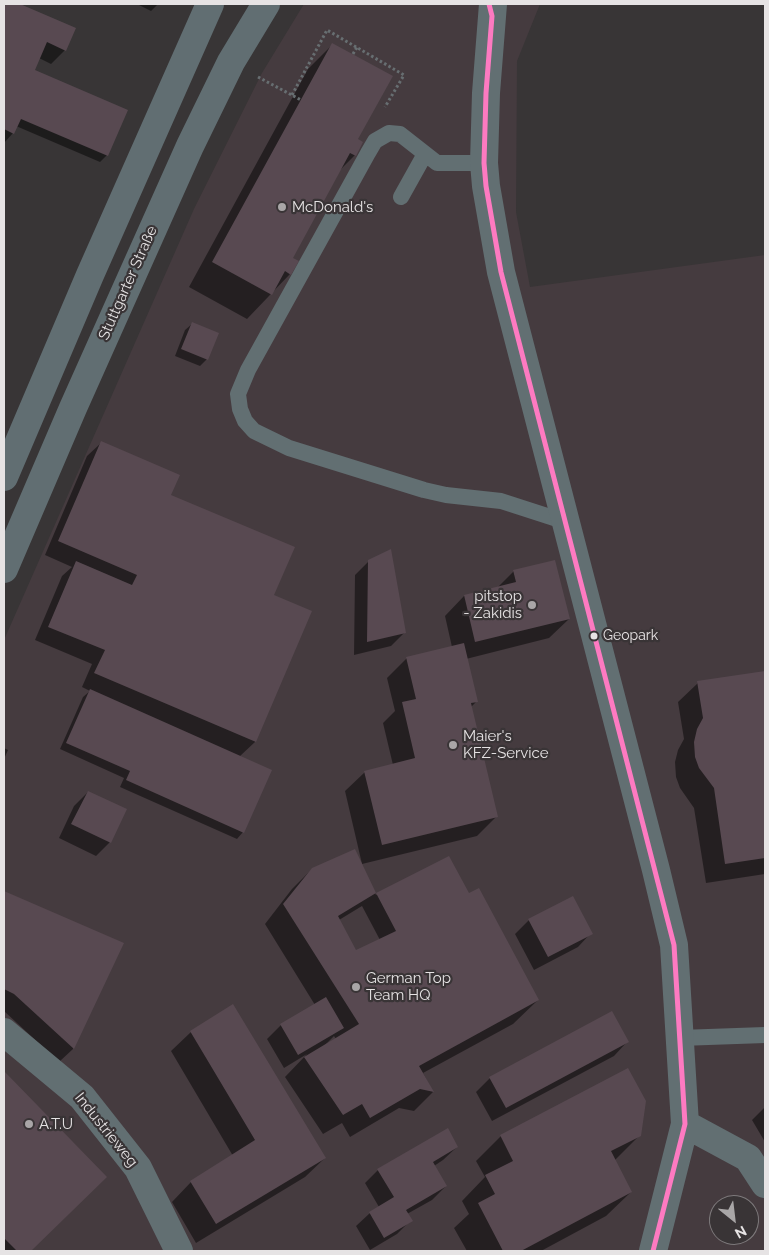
<!DOCTYPE html>
<html>
<head>
<meta charset="utf-8">
<style>
	body { margin:0 }
	#map { position:relative; width:769px; height:1255px; overflow:hidden; background:#383536; font-family:Raleway,sans-serif }
	canvas { display:block }
	.frame { position:absolute; inset:0; border:5px solid #e6e3e4; pointer-events:none }
	.north { position:absolute; left:709px; top:1195px; width:50px; height:50px; box-sizing:border-box; background:#393436; border:1px solid #7e7a7c; border-radius:50%; rotate:151deg; font-size:14px; font-weight:700; line-height:20px; text-align:center; color:#e6e3e4 }
	.north::after { content:''; display:block; margin:auto; width:18px; height:22px; background:#a9a6a7; clip-path:polygon(50% 0,100% 100%,50% 72%,0 100%) }
</style>
</head>
<body>
<div id="map">
<canvas width="769" height="1255"></canvas>
<div class="frame"></div>
<div class="north">N</div>
</div>
<script>
const ctx = document.querySelector('canvas').getContext('2d');
ctx.lineJoin = 'round';
function fill(path, color) {
  ctx.fillStyle = color;
  ctx.fill(path, 'evenodd');
}
function poly(rows) {
  const path = new Path2D();
  for (const r of rows) {
    path.moveTo(r[0], r[1]);
    for (let i = 2; i < r.length; i += 2) path.lineTo(r[i], r[i + 1]);
  }
  return path;
}
function strokePath(path, color, width, dash) {
  ctx.strokeStyle = color;
  ctx.lineWidth = width;
  ctx.lineCap = dash ? 'butt' : 'round';
  ctx.setLineDash(dash || []);
  ctx.stroke(path);
}
function label(font, color, halo, rows, align = 'center') {
  ctx.font = font + ' Raleway,sans-serif';
  ctx.lineWidth = 4.5;
  ctx.setLineDash([]);
  ctx.textBaseline = 'middle';
  ctx.strokeStyle = halo;
  ctx.fillStyle = color;
  for (const [text, x, y, turn = 0] of rows) {
    ctx.save();
    ctx.translate(x, y);
    ctx.rotate((+turn || 0) * Math.PI / 180);
    ctx.textAlign = isNaN(turn) ? turn : align;
    if (halo) ctx.strokeText(text, 0, 0);
    ctx.fillText(text, 0, 0);
    ctx.restore();
  }
}
fill(poly([
	[304,4,540,4,517,61,516,212,530,287,765,255,765,1251,4,1251,4,640,194,209,262,73],
	[719,1205,749,1205,749,1235,719,1235]
]), '#453b3f');
fill(poly([
	[4,4,17,4,74,29,65,50,51,64,39,58,33,70,126,111,107,155,100,162,16,126,13,133,4,143],
	[137,4,158,4,151,11],
	[333,44,356,139,355,155,340,170,291,258,290,274,247,319,189,287,308,69],
	[192,324,207,359,200,366,175,356,185,330],
	[101,443,170,496,272,595,310,612,255,742,239,757,243,832,237,839,120,787,124,778,60,749,83,697,90,691,82,687,92,664,35,640,62,576,72,567,45,555,87,456],
	[369,561,405,632,391,646,354,655,355,575],
	[514,571,569,619,549,638,466,659,476,702,470,708,496,817,477,836,362,864,345,791,365,772,393,765,383,723,395,711,387,678,407,658,452,647,445,616,464,596,497,588],
	[765,672,765,874,706,883,694,808,680,788,676,777,675,762,678,750,684,739,678,702,698,683],
	[4,748,8,750,4,759],
	[88,792,125,810,110,842,96,856,59,838,74,806],
	[355,851,376,895,448,858,467,892,538,1000,513,1024,423,1073,433,1092,414,1111,399,1108,350,1137,342,1123,323,1134,285,1077,307,1054,284,1068,267,1039,281,1025,315,1005,265,924,292,889,312,869],
	[362,906,380,940,356,952,339,920],
	[334,1036,336,1039,325,1045],
	[4,892,122,944,73,1049,59,1062,4,1011],
	[529,920,591,933,578,947,534,970,515,934],
	[191,1032,325,1158,305,1177,196,1243,172,1202,191,1182,233,1156,171,1051],
	[627,1042,614,1056,492,1121,476,1092,490,1078],
	[628,1070,640,1135,614,1161,631,1192,606,1216,541,1251,467,1251,454,1228,469,1214,462,1201,485,1177,476,1161,501,1136],
	[4,1073,105,1177,30,1251,4,1251],
	[765,1107,765,1142,752,1120],
	[457,1147,443,1160,434,1166,446,1186,432,1200,407,1214,411,1220,397,1234,370,1250,356,1226,370,1213,379,1207,365,1183,378,1170]
]), '#0007');
fill(poly([
	[4,4,20,4,76,28,66,51,47,42,35,70,128,110,108,156,21,119,14,134,4,129],
	[332,43,393,76,358,139,363,142,356,156,350,153,293,258,299,261,291,275,285,271,272,295,212,262],
	[192,322,219,333,208,360,181,349],
	[101,441,180,475,171,495,295,547,274,595,312,611,256,742,94,673,105,650,48,627,76,561,132,585,137,575,58,541],
	[391,549,406,633,367,642,368,560],
	[555,560,570,619,475,642,464,595,516,582,513,570],
	[464,643,478,702,471,703,498,817,382,845,364,771,415,758,402,702,416,699,406,657],
	[765,671,765,858,725,864,714,788,699,768,695,757,694,742,697,729,703,718,697,681],
	[90,689,272,770,244,833,126,780,130,771,66,743],
	[88,791,127,809,111,843,71,824],
	[355,849,376,893,338,916,356,950,396,931,376,893,449,856,469,893,479,888,539,1000,419,1066,434,1092,420,1089,370,1118,362,1104,343,1115,304,1057,359,1024,283,904,312,868],
	[4,891,124,943,74,1049,14,994,4,989],
	[573,896,593,934,548,957,528,919],
	[326,997,344,1028,298,1055,280,1024],
	[233,1004,326,1158,216,1224,190,1181,255,1140,190,1031],
	[612,1011,629,1042,506,1108,489,1077],
	[628,1068,646,1101,641,1136,611,1151,632,1192,521,1251,503,1251,478,1203,495,1194,485,1175,513,1161,500,1135],
	[4,1071,107,1177,31,1251,17,1251,4,1238],
	[448,1128,458,1147,433,1162,447,1186,406,1210,413,1221,384,1238,369,1212,394,1197,377,1169]
]), '#584951');
strokePath(poly([
	[353,54,357,47],
	[258,77,301,100],
	[292,95,327,30,404,75,385,107]
]), '#676e71', 3, [2.5, 2.5]);
strokePath(poly([
	[484,163,437,163,400,134,389,133,375,141,368,153,248,370,238,394,240,409,245,421,254,431,289,448,424,490,446,495,501,501,566,522],
	[401,197,425,154],
	[680,1038,765,1035]
]), '#626f72', 16);
strokePath(poly([
	[493,4,486,93,484,163,486,186,501,272,656,870,674,945,685,1124,653,1251],
	[4,1032,82,1097,138,1168,179,1251],
	[685,1124,748,1158,765,1184]
]), '#626f72', 28);
strokePath(poly([
	[4,477,90,275,210,4],
	[4,569,73,408,190,146,231,62,266,4]
]), '#616e72', 28);
strokePath(poly([
	[489,4,492,16,486,93,484,163,486,186,501,272,674,945,685,1124,653,1251]
]), '#fd7ac1', 5);
for (const [x, y, r, color] of [
	[282,207,5,"#a9a6a7"],
	[532,605,5,"#a9a6a7"],
	[594,636,4.5,"#e6e3e4"],
	[453,745,5,"#a9a6a7"],
	[356,987,5,"#a9a6a7"],
	[29,1124,5,"#a9a6a7"]
]) {
  const dot = new Path2D();
  dot.arc(x, y, r, 0, 2 * Math.PI);
  ctx.fillStyle = color;
  ctx.fill(dot);
  strokePath(dot, '#393436', 2);
}
label('14px', '#e6e3e4', '#393436', [
	["Geopark",603,636]
], 'left');
label('15px', '#e6e3e4', '#393436', [
	["McDonald's",292,207],
	["pitstop",522,596,"right"],
	["- Zakidis",522,613,"right"],
	["Maier's",463,736],
	["KFZ-Service",463,753],
	["German Top",366,978],
	["Team HQ",366,995],
	["A.T.U",39,1124]
], 'left');
label('15px', '#e6e3e4', '#393436', [
	["Stuttgarter Straße",128,283,-66],
	["Industrieweg",106,1130,51]
]);
</script>
</body>
</html>
